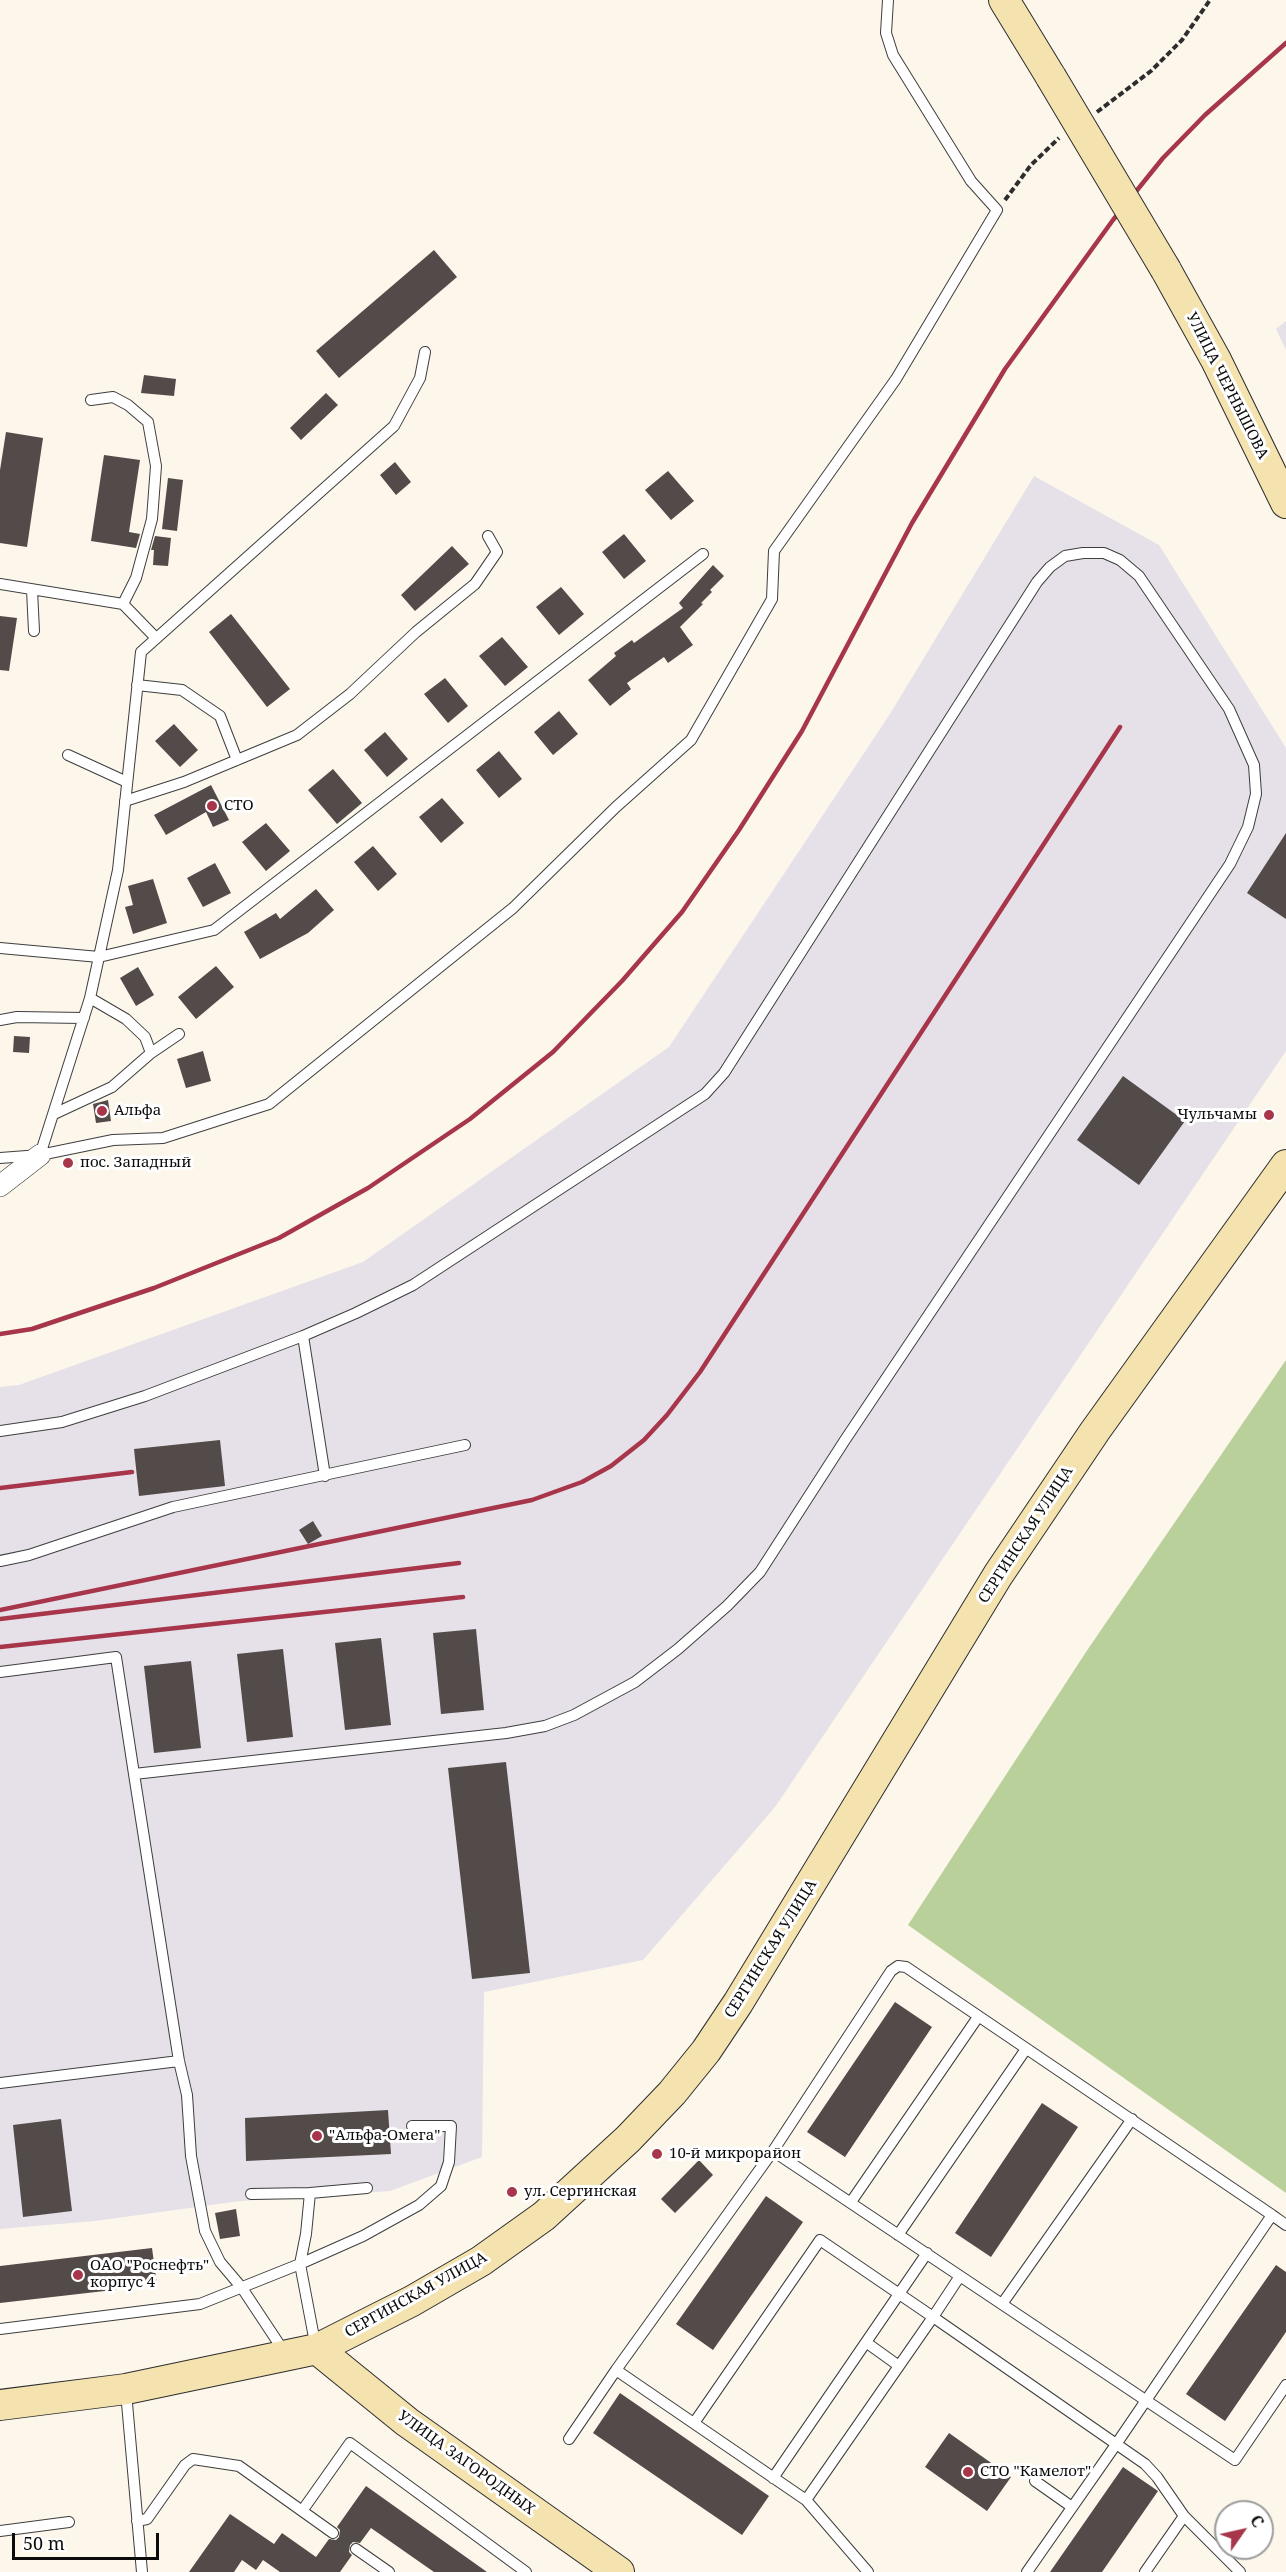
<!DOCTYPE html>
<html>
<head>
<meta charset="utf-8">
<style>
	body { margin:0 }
	#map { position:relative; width:1286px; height:2572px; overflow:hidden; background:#fcf6eb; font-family:"Noto Serif",serif }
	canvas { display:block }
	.north { position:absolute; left:1214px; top:2500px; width:60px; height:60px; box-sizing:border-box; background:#fff; border:2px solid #9d9d9d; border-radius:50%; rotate:56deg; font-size:16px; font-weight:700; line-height:24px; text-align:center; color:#0b0b0b }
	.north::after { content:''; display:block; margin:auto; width:21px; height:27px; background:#a7364b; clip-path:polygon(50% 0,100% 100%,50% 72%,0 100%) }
	.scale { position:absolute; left:12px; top:2533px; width:147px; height:27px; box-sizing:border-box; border:3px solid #0b0b0b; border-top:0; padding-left:8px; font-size:18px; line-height:21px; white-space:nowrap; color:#0b0b0b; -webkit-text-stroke:4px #fff; paint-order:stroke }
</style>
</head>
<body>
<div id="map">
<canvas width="1286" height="2572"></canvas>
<div class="north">С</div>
<div class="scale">50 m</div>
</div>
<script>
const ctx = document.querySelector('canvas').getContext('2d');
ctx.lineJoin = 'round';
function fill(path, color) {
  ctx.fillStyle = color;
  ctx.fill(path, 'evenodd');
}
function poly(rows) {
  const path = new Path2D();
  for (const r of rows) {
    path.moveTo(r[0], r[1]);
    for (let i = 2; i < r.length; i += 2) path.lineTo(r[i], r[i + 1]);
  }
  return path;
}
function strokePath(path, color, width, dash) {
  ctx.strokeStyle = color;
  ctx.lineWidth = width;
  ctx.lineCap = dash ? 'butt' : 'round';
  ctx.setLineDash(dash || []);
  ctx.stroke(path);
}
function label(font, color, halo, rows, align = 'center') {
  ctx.font = font + ' "Noto Serif",serif';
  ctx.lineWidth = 6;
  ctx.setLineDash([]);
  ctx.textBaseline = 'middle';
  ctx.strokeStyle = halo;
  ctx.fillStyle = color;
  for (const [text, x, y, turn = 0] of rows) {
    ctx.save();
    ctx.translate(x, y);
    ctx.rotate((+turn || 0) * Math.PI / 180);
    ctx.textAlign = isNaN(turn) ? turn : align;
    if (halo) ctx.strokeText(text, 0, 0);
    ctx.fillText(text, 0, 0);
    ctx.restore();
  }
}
fill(poly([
	[1286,321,1286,350,1276,329],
	[1034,476,1159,545,1286,748,1286,1051,775,1807,643,1960,484,1992,482,2157,390,2191,240,2201,95,2221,0,2229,0,1387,19,1385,363,1262,669,1047,890,714]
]), '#e6e0e9');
fill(poly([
	[1286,1360,1286,2193,908,1925,1088,1649]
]), '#bad09b');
fill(poly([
	[434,250,457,277,339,378,316,351],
	[144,375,176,379,174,396,141,393],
	[326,393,338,405,301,440,290,428],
	[6,432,43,438,27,547,0,543,0,470],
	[104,455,140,460,129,532,140,534,136,548,91,541],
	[395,462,411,482,396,495,380,475],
	[668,471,694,501,671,520,645,490],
	[168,478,183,480,177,531,162,529],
	[624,534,646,561,624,579,602,552],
	[155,536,171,538,168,566,153,565,154,550,151,550],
	[452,546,469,564,415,611,401,595],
	[713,565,724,576,710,590,712,592,701,603,703,604,680,627,693,645,668,663,664,657,627,683,631,689,610,706,588,680,616,656,614,653,632,640,634,643,683,608,679,603],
	[561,587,584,614,559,635,536,607],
	[231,614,290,689,267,707,209,632],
	[0,616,17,618,9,671,0,670],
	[502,637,528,667,505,686,479,656],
	[445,678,468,706,448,723,424,694],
	[559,711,578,734,553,755,534,732],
	[174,724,198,750,180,767,155,741],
	[385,732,408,759,387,777,364,750],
	[499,751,522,779,499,798,476,770],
	[333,769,362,803,337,824,308,790],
	[211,785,229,820,213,827,206,812,166,835,154,815],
	[442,798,464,823,441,843,419,817],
	[266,823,290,851,266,871,242,842],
	[1286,833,1286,919,1247,893],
	[373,846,397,874,378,891,354,862],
	[215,863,231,893,203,907,187,878],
	[153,879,167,923,133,934,125,907,133,905,128,886],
	[316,889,334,910,308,933,260,959,244,932,276,913,280,919],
	[216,966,234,987,196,1019,178,997],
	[138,967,154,995,136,1006,120,978],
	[14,1036,30,1037,29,1053,13,1052],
	[203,1051,211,1081,186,1088,177,1059],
	[1123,1076,1185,1121,1139,1185,1077,1140],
	[108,1100,111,1121,96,1123,93,1104],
	[220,1440,225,1486,139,1496,134,1449],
	[313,1521,322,1536,308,1544,299,1530],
	[476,1629,484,1710,441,1714,433,1633],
	[381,1638,391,1725,345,1730,335,1643],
	[283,1649,293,1737,247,1742,237,1654],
	[191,1661,201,1748,154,1753,144,1666],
	[506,1762,530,1973,472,1979,448,1768],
	[895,2002,932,2027,845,2157,807,2132],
	[1042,2103,1078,2127,991,2257,955,2233],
	[388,2110,391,2154,246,2161,245,2118],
	[61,2119,72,2211,23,2217,13,2125],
	[699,2160,713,2175,675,2213,661,2199],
	[766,2196,803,2222,713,2350,676,2324],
	[236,2209,240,2236,220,2239,215,2213],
	[152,2248,157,2285,0,2303,0,2266],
	[1276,2265,1286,2272,1286,2332,1225,2421,1186,2394],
	[620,2393,769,2496,742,2535,593,2433],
	[949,2433,1011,2477,987,2511,925,2467],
	[1123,2467,1158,2491,1102,2572,1050,2572],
	[366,2486,487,2572,434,2572,371,2528,360,2543,353,2542,350,2545,349,2552,352,2555,340,2572,280,2572,263,2560,256,2570,242,2560,234,2572,189,2572,230,2514,274,2544,282,2533,316,2557,329,2539,336,2540,339,2537,340,2530,337,2527]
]), '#524b49');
const lane = poly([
	[91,400,113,397,128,405,148,422,156,466,152,519,136,578,123,604],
	[0,584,123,604,156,638],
	[32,590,34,631],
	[137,685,182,690,220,716,237,760],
	[68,755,127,782],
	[125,801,184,782,297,735,350,694,416,632,475,584,497,552,488,536],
	[0,948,99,957,214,930,703,554],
	[90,998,126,1019,145,1037,151,1053],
	[0,1020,17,1017,84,1018],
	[54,1114,112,1087,151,1053,179,1034],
	[40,1155,90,998,118,870,141,652,394,426,420,378,425,352],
	[0,1158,40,1155,113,1140,163,1138,269,1104,513,908,616,807,691,740,772,599,774,551,896,379,997,210,971,181,893,55,886,33,888,0],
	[303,1336,325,1476],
	[0,1431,62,1422,145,1396,303,1336,356,1313,413,1285,705,1094,724,1073,1037,582,1050,567,1065,556,1083,553,1104,553,1120,560,1139,576,1229,709,1254,765,1256,794,1248,827,1230,864,845,1440,760,1572,727,1606,678,1649,635,1682,574,1715,545,1726,506,1733,134,1774,179,2061,187,2095,191,2156,205,2231,220,2262,242,2288,285,2353],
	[0,1561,29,1555,173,1507,465,1445],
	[0,1672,116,1657,134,1774],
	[0,2083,179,2061],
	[773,2151,1235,2460,1286,2385],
	[310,2193,367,2188],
	[851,2202,978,2017],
	[898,2235,1026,2049],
	[960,2276,933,2317,1145,2464,1157,2477,1184,2516,1240,2572],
	[1002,2304,1132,2119],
	[0,2329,200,2304,300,2264,306,2234,310,2193,251,2194],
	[867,2343,899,2366],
	[316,2348,300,2264,363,2236,419,2205,441,2186,449,2162,451,2126,412,2126],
	[126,2392,142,2572],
	[694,2423,820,2240,933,2317,806,2500],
	[569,2439,616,2370],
	[773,2478,927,2253],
	[1035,2481,1072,2507],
	[302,2511,350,2443,526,2572],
	[137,2521,147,2519,185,2465,193,2459,239,2466,333,2533],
	[0,2531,69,2522],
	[356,2549,389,2572],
	[868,2572,806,2500,616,2370,773,2151,891,1971,898,1966,906,1967,1272,2215],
	[1027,2572,1117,2443,1272,2215,1286,2225],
	[1145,2572,1184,2516]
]);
const street = poly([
	[0,1186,40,1155]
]);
const secondary = poly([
	[1004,0,1051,77],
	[1166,270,1216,360,1286,503],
	[317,2349,407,2422,619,2572],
	[0,2405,126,2389,317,2349,412,2301,481,2261,544,2216,628,2139,672,2093,706,2051,738,2003,998,1575,1095,1431,1286,1165]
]);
strokePath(lane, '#3e3e3e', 12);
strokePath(street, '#3e3e3e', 22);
strokePath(secondary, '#2d2d2d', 32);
strokePath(poly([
	[1097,112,1151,71,1182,40,1210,0],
	[1005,200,1031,165,1059,138]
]), '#2d2d2d', 4, [6, 3]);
strokePath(lane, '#fff', 10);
strokePath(street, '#fff', 21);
strokePath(secondary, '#f4e2af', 30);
strokePath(poly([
	[0,1334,32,1329,154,1288,279,1238,368,1188,470,1119,553,1052,622,981,682,912,739,830,802,731,912,523,1005,369,1113,220,1163,158,1205,115,1286,43],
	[0,1488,132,1472],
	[0,1610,532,1500,582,1482,611,1466,644,1440,667,1415,700,1372,1120,727],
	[0,1619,459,1563],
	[0,1647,463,1597]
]), '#a7364b', 4.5);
const secondaryBridge = poly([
	[1051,77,1166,270]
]);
strokePath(secondaryBridge, '#2d2d2d', 32, []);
strokePath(secondaryBridge, '#f4e2af', 30);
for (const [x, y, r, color] of [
	[212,806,6,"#a7364b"],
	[102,1111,6,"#a7364b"],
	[1269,1115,6,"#a7364b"],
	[68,1163,6,"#a7364b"],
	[317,2136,6,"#a7364b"],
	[657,2154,6,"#a7364b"],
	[512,2192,6,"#a7364b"],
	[78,2275,6,"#a7364b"],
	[968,2472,6,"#a7364b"]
]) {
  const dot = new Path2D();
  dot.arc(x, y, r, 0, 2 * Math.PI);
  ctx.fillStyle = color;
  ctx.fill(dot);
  strokePath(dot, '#fff', 2);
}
label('15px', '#0b0b0b', '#fff', [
	["УЛИЦА ЧЕРНЫШОВА",1227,386,63],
	["СЕРГИНСКАЯ УЛИЦА",1026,1535,-57],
	["СЕРГИНСКАЯ УЛИЦА",771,1949,-58],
	["СЕРГИНСКАЯ УЛИЦА",416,2295,-29],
	["УЛИЦА ЗАГОРОДНЫХ",466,2463,36]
]);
label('15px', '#0b0b0b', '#fff', [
	["СТО",224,806],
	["Альфа",114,1111],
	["Чульчамы",1257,1115,"right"],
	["пос. Западный",80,1163],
	["\"Альфа-Омега\"",329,2136],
	["10-й микрорайон",669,2154],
	["ул. Сергинская",524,2192],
	["ОАО \"Роснефть\"",90,2266],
	["корпус 4",90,2283],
	["СТО \"Камелот\"",980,2472]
], 'left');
</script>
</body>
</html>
